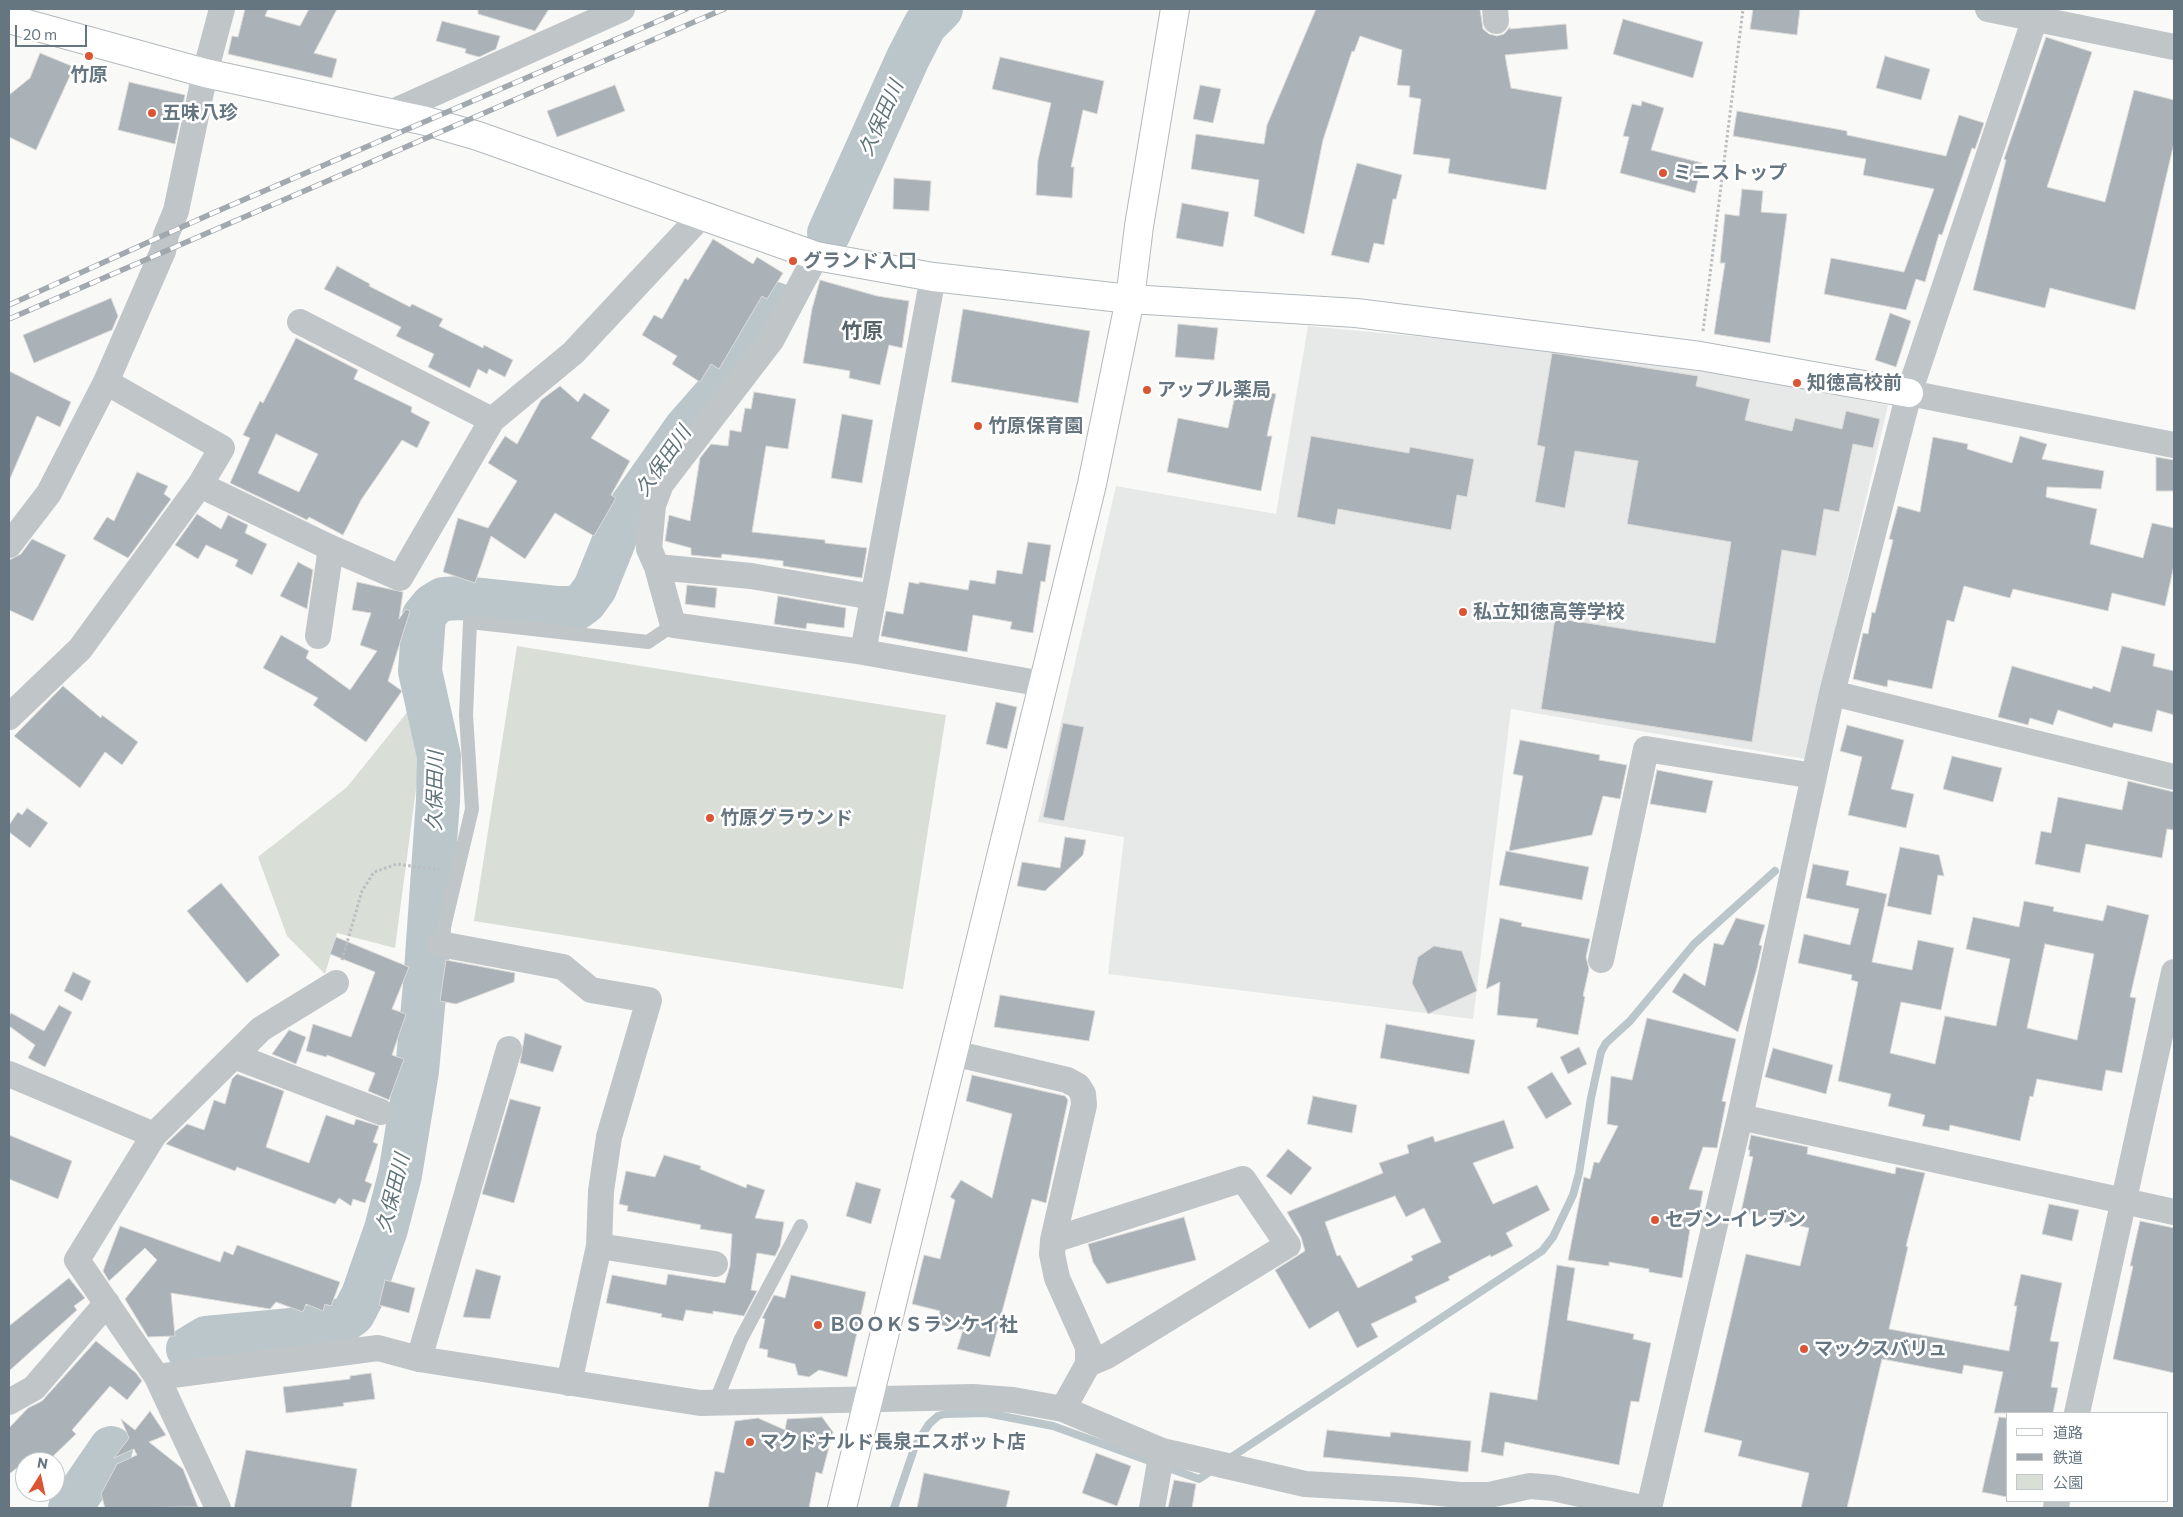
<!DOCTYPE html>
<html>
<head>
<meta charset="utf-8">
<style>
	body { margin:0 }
	#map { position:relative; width:2183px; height:1517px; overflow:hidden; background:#f9f9f7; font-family:Commissioner,"Noto Sans JP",sans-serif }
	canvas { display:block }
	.frame { position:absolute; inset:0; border:10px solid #667680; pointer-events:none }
	.legend { position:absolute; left:2006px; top:1412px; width:162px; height:90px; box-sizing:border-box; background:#fff; border:1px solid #c2c8cc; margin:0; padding:6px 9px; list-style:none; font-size:15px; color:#667680 }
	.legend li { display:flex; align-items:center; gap:10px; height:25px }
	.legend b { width:25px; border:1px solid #c2c8cc }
	.north { position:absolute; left:15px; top:1452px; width:50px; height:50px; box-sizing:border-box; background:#fff; border:1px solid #c2c8cc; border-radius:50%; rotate:10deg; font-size:14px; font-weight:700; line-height:20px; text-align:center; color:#667680 }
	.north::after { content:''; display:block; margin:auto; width:18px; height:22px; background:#db5535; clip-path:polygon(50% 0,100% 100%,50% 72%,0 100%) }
	.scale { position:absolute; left:15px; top:25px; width:72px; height:22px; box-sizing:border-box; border:2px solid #667680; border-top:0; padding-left:6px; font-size:15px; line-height:18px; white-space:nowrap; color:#667680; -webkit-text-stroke:4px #fff; paint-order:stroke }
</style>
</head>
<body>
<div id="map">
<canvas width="2183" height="1517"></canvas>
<div class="frame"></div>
<ul class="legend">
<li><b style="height:6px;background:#fff"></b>道路</li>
<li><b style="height:6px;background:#a2a9ae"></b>鉄道</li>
<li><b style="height:14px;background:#d9ded6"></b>公園</li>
</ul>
<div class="north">N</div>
<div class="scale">20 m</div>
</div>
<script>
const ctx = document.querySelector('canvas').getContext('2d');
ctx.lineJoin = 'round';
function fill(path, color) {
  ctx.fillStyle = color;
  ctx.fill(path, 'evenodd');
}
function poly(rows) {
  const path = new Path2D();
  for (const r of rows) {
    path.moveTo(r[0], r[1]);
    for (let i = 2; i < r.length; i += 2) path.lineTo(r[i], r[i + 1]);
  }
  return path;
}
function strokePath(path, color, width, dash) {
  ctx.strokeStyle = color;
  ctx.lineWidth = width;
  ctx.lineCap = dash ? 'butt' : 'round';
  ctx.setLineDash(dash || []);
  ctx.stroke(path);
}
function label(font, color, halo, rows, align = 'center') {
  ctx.font = font + ' Commissioner,"Noto Sans JP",sans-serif';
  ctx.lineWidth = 5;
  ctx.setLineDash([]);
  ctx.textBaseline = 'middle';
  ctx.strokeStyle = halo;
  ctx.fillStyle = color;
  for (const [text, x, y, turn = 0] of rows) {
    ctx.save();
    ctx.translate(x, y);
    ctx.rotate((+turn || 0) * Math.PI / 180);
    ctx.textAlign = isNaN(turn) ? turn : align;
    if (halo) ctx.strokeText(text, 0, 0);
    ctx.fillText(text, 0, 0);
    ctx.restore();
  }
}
fill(poly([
	[1308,326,1540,348,1678,366,1888,405,1805,759,1511,709,1473,1019,1108,974,1124,837,1038,822,1116,486,1276,514]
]), '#e7e8e8');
fill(poly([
	[517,646,946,715,903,989,474,921],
	[409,710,423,736,395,948,337,933,325,974,287,936,258,857,347,787]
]), '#d9ded6');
strokePath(poly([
	[1227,1460,1542,1251,1553,1237,1573,1195,1579,1173,1591,1098,1601,1052,1606,1043,1630,1021,1694,944,1775,871],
	[894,1508,915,1446,929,1424,938,1416,945,1414,986,1413,1053,1426,1199,1479,1214,1469]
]), '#bac6ca', 8);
strokePath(poly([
	[829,233,908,58,925,25,941,9],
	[188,1349,206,1338,302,1329,346,1319,353,1314,363,1295,386,1229,400,1175,417,1071,425,985,438,800,439,756,420,671,424,616,433,605,443,599,462,598,556,608,577,608,585,602,595,588,618,531,632,505,686,428,715,395,760,336,775,304],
	[70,1508,111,1448]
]), '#bac6ca', 44);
const building = poly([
	[245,9,268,9,265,16,300,26,309,9,337,9,314,53,337,59,332,78,228,54,232,36,238,37,245,9],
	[478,9,549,9,535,31,478,14,478,9],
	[1316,9,1480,9,1483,29,1489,34,1497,36,1504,34,1510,27,1510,29,1566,24,1568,49,1505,55,1511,88,1562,97,1546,190,1448,173,1450,159,1413,154,1421,99,1409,97,1410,86,1397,85,1402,50,1360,36,1354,52,1352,51,1323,140,1304,234,1254,216,1259,180,1191,169,1196,134,1264,144,1267,125,1316,9],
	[1753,9,1800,9,1797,35,1750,29,1753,9],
	[1623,19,1703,42,1693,78,1613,54,1623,19],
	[442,21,500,36,496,49,479,57,465,53,466,49,436,41,442,21],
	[2046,37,2092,52,2047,187,2105,202,2134,90,2174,100,2174,143,2135,310,2050,288,2045,308,1973,290,2006,160,2004,159,2046,37],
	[40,53,74,67,36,150,9,137,9,95,30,78,40,53],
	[1885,56,1930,69,1921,100,1876,88,1885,56],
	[1000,57,1104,81,1097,114,1083,110,1071,167,1074,167,1072,198,1036,195,1038,160,1051,103,992,89,1000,57],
	[129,82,185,95,175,144,118,130,129,82],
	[615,85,625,111,557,137,547,111,615,85],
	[1200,85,1221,89,1213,123,1193,119,1200,85],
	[1642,101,1664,108,1651,150,1702,163,1695,193,1620,173,1629,137,1623,136,1632,104,1641,106,1642,101],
	[1737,111,1847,131,1847,135,1946,156,1959,115,1984,123,1975,149,1972,148,1942,235,1939,234,1925,282,1916,279,1906,310,1824,294,1831,258,1904,272,1934,189,1863,175,1866,159,1733,136,1737,111],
	[1357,163,1402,175,1396,199,1393,199,1384,245,1374,243,1369,263,1331,255,1357,163],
	[894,178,931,181,929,211,893,209,894,178],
	[1742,189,1763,191,1761,212,1787,214,1770,343,1714,334,1725,263,1720,263,1725,214,1739,216,1742,189],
	[1182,203,1229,212,1223,247,1176,238,1182,203],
	[713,239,753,264,757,257,783,273,767,299,762,296,719,369,711,364,700,382,672,364,677,356,642,335,654,315,662,319,685,278,688,280,713,239],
	[337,266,370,284,369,286,410,307,412,304,443,319,439,326,483,348,484,345,513,360,505,377,489,369,487,374,478,369,470,388,428,367,434,354,396,336,401,327,324,289,337,266],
	[820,280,877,296,909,301,902,348,889,345,880,385,849,378,850,371,803,363,812,309,820,280],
	[111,298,118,316,112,330,34,363,23,335,111,298],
	[963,309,1090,331,1078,403,951,382,963,309],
	[1890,313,1911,321,1896,367,1875,360,1890,313],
	[1178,324,1218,328,1214,360,1175,357,1178,324],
	[296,338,358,370,354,379,412,407,411,412,430,422,417,448,402,440,361,500,343,535,309,517,307,520,230,483,250,438,243,435,260,401,263,403,296,338],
	[276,434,318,454,299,492,258,473,276,434],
	[1552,353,1698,376,1696,386,1750,399,1745,420,1792,431,1795,418,1842,429,1846,411,1880,419,1873,448,1853,444,1839,512,1824,509,1816,556,1782,550,1752,742,1541,709,1555,618,1715,643,1731,542,1627,524,1638,461,1575,451,1565,508,1535,502,1545,447,1537,445,1552,353],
	[9,371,71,402,60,427,37,416,9,481,9,371],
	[560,386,578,402,584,393,610,410,591,438,630,461,611,495,616,498,594,536,555,513,525,559,491,536,475,583,443,572,458,518,488,528,517,481,488,463,505,436,517,444,541,400,560,386],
	[1237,386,1276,394,1267,436,1272,436,1261,491,1167,472,1178,418,1228,428,1237,386],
	[754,392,796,399,788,449,766,446,752,532,825,540,825,543,867,548,862,578,783,566,783,561,722,554,721,558,691,555,691,548,665,541,669,515,690,521,700,458,711,444,728,446,730,430,741,432,745,408,751,409,754,392],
	[842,414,873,420,862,483,831,478,842,414],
	[1311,436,1409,453,1410,447,1474,459,1467,497,1457,495,1451,530,1338,509,1335,525,1297,517,1311,436],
	[2020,436,2047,444,2042,459,2104,471,2101,489,2047,487,2046,497,2097,509,2090,544,2143,558,2152,523,2174,528,2174,565,2165,606,2112,593,2108,611,2013,589,2010,598,1964,586,1954,622,1947,620,1932,689,1888,680,1887,687,1853,679,1863,633,1868,634,1872,612,1875,613,1893,540,1889,539,1898,506,1920,512,1933,437,1968,444,1967,449,2012,463,2020,436],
	[2156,457,2174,460,2174,491,2156,491,2156,457],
	[137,472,168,486,164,494,171,499,128,558,93,539,107,517,114,521,137,472],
	[197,514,221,529,228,515,248,525,245,533,267,544,252,575,235,566,238,560,206,545,198,559,175,545,197,514],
	[32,539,66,555,33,621,9,610,9,560,21,554,32,539],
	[1028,542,1051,545,1045,582,1041,581,1033,633,1010,629,1012,622,973,615,967,652,881,636,886,611,903,614,909,582,919,584,919,582,968,590,970,580,995,584,997,570,1022,574,1028,542],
	[298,562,313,570,307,609,280,596,298,562],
	[357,582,403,592,399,619,406,609,410,611,388,681,402,691,366,742,313,705,318,698,263,668,281,635,309,651,306,658,350,690,377,651,360,645,371,613,352,610,357,582],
	[687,585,717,588,715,608,685,604,687,585],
	[778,596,846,608,844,628,807,623,806,629,774,624,778,596],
	[2122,646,2155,654,2153,666,2174,671,2174,715,2157,710,2152,732,2114,723,2112,728,2058,710,2053,725,2030,718,2028,725,1998,717,2012,666,2092,689,2093,686,2110,692,2122,646],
	[63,686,101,718,102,715,138,742,122,765,105,752,80,788,14,736,63,686],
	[996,702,1017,707,1007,749,986,744,996,702],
	[1063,723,1084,727,1064,821,1043,817,1063,723],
	[1847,725,1904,740,1891,789,1914,794,1906,828,1848,815,1862,757,1840,751,1847,725],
	[1520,740,1600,755,1599,760,1627,765,1620,799,1603,796,1592,835,1509,851,1523,776,1513,774,1520,740],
	[1952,756,2002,768,1993,802,1943,789,1952,756],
	[1657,770,1713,781,1706,813,1650,804,1657,770],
	[2128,781,2174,792,2174,830,2167,829,2162,858,2086,844,2080,873,2035,864,2041,831,2051,833,2058,797,2122,810,2128,781],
	[27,808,48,823,30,848,9,832,9,825,18,812,22,815,27,808],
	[1065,837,1086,840,1083,855,1045,891,1017,886,1022,862,1060,868,1065,837],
	[1900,847,1939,855,1944,876,1938,875,1931,915,1887,906,1900,847],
	[1506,851,1589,867,1582,900,1499,885,1506,851],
	[1813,864,1849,871,1846,885,1887,894,1872,962,1912,970,1918,940,1954,948,1941,1010,1901,1002,1890,1053,1935,1064,1945,1016,1996,1026,2010,959,1966,949,1973,917,2019,927,2024,901,2054,907,2053,911,2103,921,2107,905,2149,915,2130,997,2136,998,2122,1073,2106,1070,2102,1091,2037,1079,2033,1097,2030,1096,2020,1141,1950,1125,1949,1131,1922,1126,1925,1115,1888,1106,1891,1094,1838,1081,1858,982,1851,980,1852,975,1798,963,1804,934,1850,945,1859,909,1806,898,1813,864],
	[2045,944,2094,954,2077,1040,2027,1028,2045,944],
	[221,883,280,955,247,983,187,911,221,883],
	[1500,918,1522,923,1521,926,1590,939,1586,957,1589,969,1583,996,1585,997,1578,1035,1536,1027,1538,1019,1497,1015,1500,982,1486,989,1500,918],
	[1736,918,1765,925,1759,945,1762,946,1756,972,1738,1032,1672,992,1684,973,1705,986,1714,943,1723,945,1736,918],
	[336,937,409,967,392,1009,406,1014,392,1055,404,1059,389,1100,368,1091,375,1073,327,1055,326,1057,306,1051,313,1024,351,1037,375,972,330,954,336,937],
	[1434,946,1462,951,1477,991,1428,1014,1412,983,1418,957,1434,946],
	[446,960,515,973,514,982,456,1004,440,1001,446,960],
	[73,972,91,981,82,1001,64,991,73,972],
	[1000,995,1095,1011,1089,1041,994,1027,1000,995],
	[59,1005,72,1012,45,1067,28,1058,35,1045,9,1026,9,1017,11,1013,44,1031,59,1005],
	[1647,1018,1736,1039,1722,1101,1726,1102,1717,1148,1703,1147,1689,1189,1703,1191,1697,1224,1691,1223,1682,1278,1649,1272,1649,1269,1609,1262,1609,1266,1568,1260,1584,1177,1590,1179,1594,1162,1599,1163,1618,1126,1607,1124,1611,1076,1632,1080,1647,1018],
	[1386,1024,1475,1040,1469,1074,1380,1058,1386,1024],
	[289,1030,306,1037,296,1064,272,1054,289,1030],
	[525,1033,562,1046,553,1072,520,1063,525,1033],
	[1579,1047,1587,1064,1568,1074,1560,1057,1579,1047],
	[1773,1048,1833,1065,1826,1094,1765,1077,1773,1048],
	[1552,1072,1572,1104,1546,1119,1527,1087,1552,1072],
	[237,1074,284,1091,266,1147,309,1163,326,1115,354,1125,356,1119,379,1126,373,1142,378,1144,365,1181,372,1184,365,1203,353,1199,351,1206,339,1198,335,1204,237,1167,235,1171,166,1144,187,1124,204,1130,214,1100,225,1104,232,1079,237,1074],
	[972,1075,1065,1096,1068,1100,1046,1203,1032,1199,990,1357,957,1349,963,1330,937,1324,940,1311,912,1304,924,1255,940,1259,955,1200,950,1197,961,1180,992,1198,1012,1114,966,1101,972,1075],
	[1313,1096,1357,1105,1352,1133,1307,1124,1313,1096],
	[510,1099,541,1107,514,1203,482,1194,510,1099],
	[1504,1120,1514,1148,1473,1163,1493,1204,1537,1185,1550,1210,1506,1233,1513,1246,1491,1257,1490,1255,1448,1277,1450,1280,1415,1297,1417,1302,1371,1324,1378,1337,1357,1348,1338,1311,1309,1329,1275,1270,1305,1251,1301,1237,1287,1212,1383,1173,1379,1163,1409,1153,1407,1145,1433,1136,1435,1142,1504,1120],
	[1395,1196,1406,1217,1424,1208,1441,1242,1411,1256,1413,1260,1358,1288,1340,1255,1337,1256,1325,1222,1395,1196],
	[9,1135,72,1161,58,1199,9,1179,9,1135],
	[1751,1135,1808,1147,1807,1154,1895,1174,1896,1167,1925,1173,1906,1246,1908,1247,1889,1329,2009,1351,2017,1306,2014,1306,2021,1274,2062,1283,2050,1341,2059,1342,2051,1387,2058,1388,2053,1413,1994,1413,2003,1372,1964,1365,1962,1374,1882,1359,1847,1508,1801,1508,1809,1473,1738,1456,1742,1441,1704,1432,1746,1254,1800,1266,1809,1228,1741,1212,1753,1157,1749,1156,1750,1150,1748,1150,1751,1135],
	[1288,1149,1312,1168,1291,1195,1266,1176,1288,1149],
	[664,1155,701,1166,700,1169,746,1188,747,1184,765,1190,755,1218,784,1222,780,1246,775,1256,757,1253,751,1290,757,1291,744,1316,713,1311,713,1314,686,1310,683,1321,661,1317,662,1314,606,1303,612,1275,666,1285,668,1274,725,1283,730,1266,732,1234,700,1229,701,1225,627,1211,628,1206,619,1204,626,1171,655,1177,664,1155],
	[856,1182,881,1189,871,1224,846,1216,856,1182],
	[2049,1204,2079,1210,2072,1241,2042,1234,2049,1204],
	[1184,1217,1196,1260,1107,1284,1093,1262,1088,1244,1184,1217],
	[2140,1221,2174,1228,2174,1373,2113,1359,2133,1266,2130,1266,2140,1221],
	[120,1226,220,1262,224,1251,233,1255,237,1245,340,1282,331,1306,325,1304,323,1311,306,1304,303,1312,276,1302,270,1309,171,1293,175,1336,148,1337,125,1299,157,1260,145,1248,109,1281,103,1271,120,1226],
	[1557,1265,1575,1268,1567,1320,1634,1334,1633,1339,1651,1343,1639,1402,1631,1401,1619,1465,1505,1442,1503,1456,1481,1452,1490,1392,1537,1400,1557,1265],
	[476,1269,501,1276,490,1319,463,1317,476,1269],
	[791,1275,866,1292,847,1377,819,1370,809,1377,798,1375,795,1364,767,1357,768,1350,759,1348,765,1319,762,1318,774,1295,785,1298,791,1275],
	[69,1278,85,1298,74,1306,77,1310,9,1371,9,1326,69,1278],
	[385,1280,415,1288,409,1313,379,1305,385,1280],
	[96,1341,136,1373,142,1381,127,1400,110,1386,72,1430,76,1434,47,1462,25,1462,9,1474,9,1428,28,1408,42,1401,96,1341],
	[371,1373,375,1399,343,1403,344,1406,286,1413,283,1387,350,1379,350,1376,371,1373],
	[150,1411,166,1435,149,1442,183,1469,198,1507,105,1508,101,1494,117,1464,137,1455,134,1449,114,1458,129,1438,121,1419,135,1430,150,1411],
	[822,1417,833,1432,822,1474,816,1472,809,1508,708,1508,715,1471,724,1473,735,1421,758,1418,785,1430,787,1419,822,1417],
	[1999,1417,2007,1418,2007,1497,1982,1492,1999,1417],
	[1327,1430,1390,1437,1391,1432,1471,1441,1468,1472,1323,1457,1327,1430],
	[246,1450,357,1469,351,1508,234,1508,246,1450],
	[1096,1453,1131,1466,1117,1506,1082,1493,1096,1453],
	[924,1473,1010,1491,1006,1508,917,1508,924,1473],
	[1174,1480,1196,1484,1192,1508,1168,1508,1174,1480]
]);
fill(building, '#aab2b7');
strokePath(building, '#dbdbd9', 1);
const secondary = poly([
	[9,19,205,73,426,121,478,136,816,256,933,277,1130,299,1356,313,1700,356,1909,393],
	[842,1508,1092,484,1130,299,1139,226,1175,9]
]);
strokePath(secondary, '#b3b9bd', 30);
strokePath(poly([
	[1703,331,1743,9],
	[342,960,362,891,374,872,397,864,439,870]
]), '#bbbec0', 3, [2.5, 2.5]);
strokePath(poly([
	[440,944,472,809,466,715,470,622,648,642,673,625],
	[715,1403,741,1339,801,1226]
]), '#c0c5c8', 14);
strokePath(poly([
	[1495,9,1496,21],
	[1988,9,2174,47],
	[388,114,622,9],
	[816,256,772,339,661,484,653,505,649,549,657,567,751,576,873,597],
	[933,277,863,652,1043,684],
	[300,322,492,420],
	[106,382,222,448,200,485,331,548,400,578,492,420,573,353,701,216],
	[1909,393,2174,445],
	[9,545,49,493,106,382,163,251,166,235,176,211,205,73,222,9],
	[657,567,673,625,863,652],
	[318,636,331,548],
	[1832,693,2174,777],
	[9,717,80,649,200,485],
	[440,944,563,967,591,990,649,1000,609,1137,601,1191,599,1246,569,1383],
	[1601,960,1646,749,1814,776],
	[953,1053,1067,1080,1078,1086,1083,1094,1084,1105,1053,1240,1052,1254,1057,1278,1088,1347,1088,1364,1063,1409],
	[234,1056,381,1112],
	[9,1074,154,1135,77,1260,157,1377,218,1508],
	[1740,1117,2174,1212],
	[154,1135,261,1029,336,983],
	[1053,1240,1243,1179,1288,1245,1107,1356,1088,1364],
	[599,1246,715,1264],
	[419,1359,509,1049],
	[157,1377,378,1348,419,1359,700,1403,973,1397,1013,1400,1063,1409,1162,1451,1305,1484,1410,1490,1460,1495,1489,1495,1530,1486,1553,1488,1642,1508],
	[9,1402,34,1388,107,1303],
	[2077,1413,2174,972],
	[1152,1508,1162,1451],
	[1649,1508,1740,1117,1832,693,1909,393,2038,9],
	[2056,1508,2057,1501]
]), '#c0c5c8', 26);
strokePath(secondary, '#fff', 28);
const rail = poly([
	[9,305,213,213,686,9],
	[9,319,724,9]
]);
strokePath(rail, '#a2a9ae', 5.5);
strokePath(rail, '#fff', 4, [11]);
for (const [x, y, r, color] of [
	[89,56,5,"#db5535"],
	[152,113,5,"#db5535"],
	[1663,173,5,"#db5535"],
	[793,261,5,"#db5535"],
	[1797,383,5,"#db5535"],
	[1147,390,5,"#db5535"],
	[978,426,5,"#db5535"],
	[1463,612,5,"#db5535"],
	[710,818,5,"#db5535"],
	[1655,1220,5,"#db5535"],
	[818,1325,5,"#db5535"],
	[1804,1349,5,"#db5535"],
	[750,1442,5,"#db5535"]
]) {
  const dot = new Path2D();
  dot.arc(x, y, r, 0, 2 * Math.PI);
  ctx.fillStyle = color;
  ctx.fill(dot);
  strokePath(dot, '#fff', 2);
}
label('bold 19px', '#667680', '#fff', [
	["竹原",89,75,"center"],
	["五味八珍",162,113],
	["ミニストップ",1673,173],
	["グランド入口",803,261],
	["知徳高校前",1807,383],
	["アップル薬局",1157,390],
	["竹原保育園",988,426],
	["私立知徳高等学校",1473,612],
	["竹原グラウンド",720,818],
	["セブン-イレブン",1665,1220],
	["ＢＯＯＫＳランケイ社",828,1325],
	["マックスバリュ",1814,1349],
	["マクドナルド長泉エスポット店",760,1442]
], 'left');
label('italic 20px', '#60747a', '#fff', [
	["久保田川",881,118,-66],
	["久保田川",663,461,-55],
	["久保田川",435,791,-89],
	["久保田川",393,1193,-76]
]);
label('bold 21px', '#57646c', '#fff', [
	["竹原",862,331]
]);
</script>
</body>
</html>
